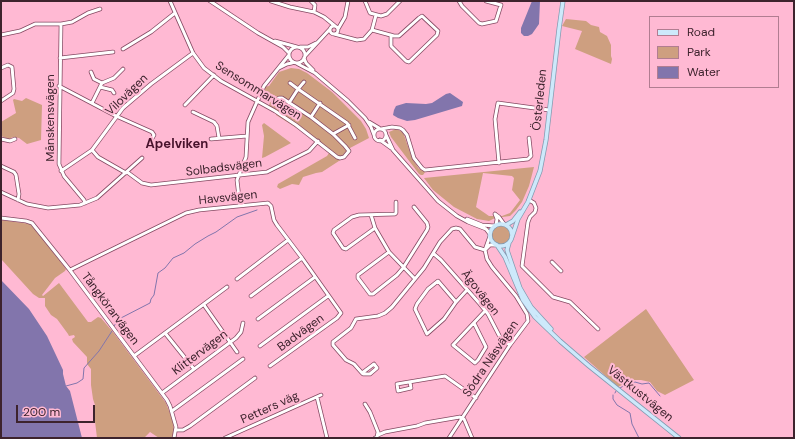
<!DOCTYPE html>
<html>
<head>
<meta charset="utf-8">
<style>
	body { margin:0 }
	#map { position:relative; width:795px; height:439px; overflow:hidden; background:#ffb9d3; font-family:"DM Sans",sans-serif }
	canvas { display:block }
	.frame { position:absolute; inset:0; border:2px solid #3d232d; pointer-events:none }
	.legend { position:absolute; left:649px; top:16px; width:130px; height:72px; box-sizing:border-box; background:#ffb9d3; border:1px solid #b17d91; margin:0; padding:5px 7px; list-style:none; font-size:12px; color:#3d232d }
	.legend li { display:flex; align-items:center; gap:8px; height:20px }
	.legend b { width:20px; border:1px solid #b17d91 }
	.scale { position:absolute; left:16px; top:405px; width:79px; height:18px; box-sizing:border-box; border:2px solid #3d232d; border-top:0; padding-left:5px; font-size:12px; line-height:14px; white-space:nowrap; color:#3d232d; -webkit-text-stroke:3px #ffb9d3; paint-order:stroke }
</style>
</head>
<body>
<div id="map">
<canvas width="795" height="439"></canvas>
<div class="frame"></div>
<ul class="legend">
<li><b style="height:5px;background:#cde9fb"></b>Road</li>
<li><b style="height:11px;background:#ce9f80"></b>Park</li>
<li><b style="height:11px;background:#8275ac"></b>Water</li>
</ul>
<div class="scale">200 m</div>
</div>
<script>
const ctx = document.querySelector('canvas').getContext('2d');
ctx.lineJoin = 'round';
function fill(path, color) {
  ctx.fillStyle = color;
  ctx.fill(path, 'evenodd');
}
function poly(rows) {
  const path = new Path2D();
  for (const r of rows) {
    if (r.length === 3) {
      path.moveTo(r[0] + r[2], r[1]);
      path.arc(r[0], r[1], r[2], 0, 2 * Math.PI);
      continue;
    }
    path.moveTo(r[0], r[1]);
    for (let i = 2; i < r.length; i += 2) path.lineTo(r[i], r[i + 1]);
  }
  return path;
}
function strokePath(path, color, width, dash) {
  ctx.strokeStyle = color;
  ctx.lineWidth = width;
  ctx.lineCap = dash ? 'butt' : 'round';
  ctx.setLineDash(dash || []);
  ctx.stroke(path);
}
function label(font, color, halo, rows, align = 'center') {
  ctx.font = font + ' "DM Sans",sans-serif';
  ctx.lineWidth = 4;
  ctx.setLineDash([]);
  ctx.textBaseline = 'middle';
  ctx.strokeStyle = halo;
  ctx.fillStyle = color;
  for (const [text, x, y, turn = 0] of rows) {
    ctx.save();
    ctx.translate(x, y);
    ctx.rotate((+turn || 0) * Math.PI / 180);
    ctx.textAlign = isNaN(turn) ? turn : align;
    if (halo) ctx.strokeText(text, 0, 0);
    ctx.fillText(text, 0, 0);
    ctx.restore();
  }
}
fill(poly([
	[566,19,586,21,591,25,599,27,600,32,607,36,611,45,611,56,612,59,611,64,575,49,582,31,562,26],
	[291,68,299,69,307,73,332,92,361,121,366,129,369,138,350,148,342,156,342,159,322,172,316,173,303,177,299,185,292,184,280,189,277,187,278,184,327,156,329,153,314,139,276,115,277,112,269,106,270,102,277,105,281,102,280,97,272,96,263,90,264,87,269,86,279,72],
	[26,98,42,105,41,140,27,144,19,138,13,137,9,139,1,136,1,122,16,113,13,100,14,99,22,101],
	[264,123,291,143,265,157,262,158,264,136,262,125],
	[396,129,403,132,412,158,419,169,426,171,423,175,421,175,419,174,391,137,389,132],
	[534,167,529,186,522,202,516,210,510,216,495,218,489,221,477,219,454,207,433,190,424,178],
	[483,173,512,176,514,178,512,190,520,200,510,213,502,216,489,216,476,207],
	[1,220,30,224,36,230,66,269,65,271,55,278,42,295,43,296,59,283,88,322,91,322,98,317,101,318,113,332,166,403,173,421,174,429,174,438,159,438,150,432,144,438,97,438,94,413,95,405,93,399,91,385,91,369,87,364,87,357,73,342,72,339,75,337,74,335,69,336,68,334,57,319,51,315,45,306,45,298,39,298,33,294,1,259],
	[501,235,10],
	[646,309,694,380,665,395,657,391,650,382,641,380,631,380,618,387,584,357]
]), '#ce9f80');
fill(poly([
	[532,1,540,1,539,24,532,34,528,36,524,36,521,33,521,28],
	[450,93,463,102,462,106,415,120,407,121,398,118,393,115,394,110,396,106,406,103,426,104,432,103,446,94],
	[1,280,29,309,47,336,63,370,63,374,66,386,70,391,82,438,1,438]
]), '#8275ac');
strokePath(poly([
	[114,326,119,319,150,303,151,299,154,295,158,273,165,268,173,258,184,253,195,244,208,236,216,232,237,217,257,210],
	[66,386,77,383,83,379,84,368,99,351,112,331],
	[620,388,627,384,635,382,642,384,649,383,660,396],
	[615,393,616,391],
	[613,395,613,399,617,405,630,413,632,424,639,438]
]), '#8275ac', 1);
const minor = poly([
	[170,1,193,53,204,68,221,81,275,111,296,125,337,157,340,158,344,157,349,151,345,146,333,134,311,117,282,98,279,98,275,101,260,92],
	[210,1,258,33,283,47,289,53],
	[271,1,290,7,314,12,324,17,335,26],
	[311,1,315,5,314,12],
	[365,1,370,13,381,16,387,14,400,1],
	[459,1,462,6,479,23,482,24,496,21,501,5,486,1],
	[61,24,59,164,64,176,84,200,85,203],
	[334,30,4],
	[338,29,345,17,348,1],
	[372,30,394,36,399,36,419,18,422,16,438,31,437,35,409,62,406,61,391,46,391,35],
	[334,34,357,40,364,39,372,30,376,15],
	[1,35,20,31,35,24,61,24,72,22,88,13,100,9],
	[275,41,297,47],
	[297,55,8],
	[300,47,308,47,316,43],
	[123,49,151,32,175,13],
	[305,56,330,29],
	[60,58,113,52],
	[304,58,306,63,313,70],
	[296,63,315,73,348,101,365,118,371,127,374,135],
	[1,68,8,65,12,67,14,89,13,93,1,101],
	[279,68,287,64,292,63],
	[91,72,94,79,102,83],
	[290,83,298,89,304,82],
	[59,86,116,116,152,132,154,135,148,146],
	[100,87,112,90,114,93],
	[92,103,102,83,114,78,123,69],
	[289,103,298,89,347,123,355,138],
	[185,105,214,75],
	[193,112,214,122,217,126,219,138],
	[311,117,320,103],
	[369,122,379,128],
	[381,129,392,127,400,128,403,130,407,135,414,158,422,168,425,170,528,159,531,156,529,138],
	[380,135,6],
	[333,134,349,125],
	[386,135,393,150,438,201,457,216,468,222,486,229,490,234],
	[1,139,10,141,15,139],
	[211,139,247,136],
	[380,140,391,148],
	[92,150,98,157,126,173],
	[499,163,495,119,498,103,549,110],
	[1,166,14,172,16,175,19,194,18,200],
	[61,171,92,150,123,108,151,84,193,53],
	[127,172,142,183,151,185,267,172,309,151,318,141],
	[1,192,27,204,48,208,80,205,97,198,142,158],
	[529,200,534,203,536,208,535,212,530,217,528,222,522,266,553,297,570,302,598,329],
	[240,206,237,180,246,157,248,122,264,86,289,55],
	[495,214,499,217,504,224],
	[495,214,497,219,496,225],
	[371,215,375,228,389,252,415,279],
	[1,218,26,221,32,223,69,269,167,400,170,406,176,427,174,438],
	[467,219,482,225,495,226],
	[375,228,346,249,343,248,333,233,334,230,352,217,359,215,395,214,396,213,396,202],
	[486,249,490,245,495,245],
	[389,252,358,275,358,278,370,294,373,294,378,290,397,275,403,268,427,230,428,227,427,223,414,207],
	[434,254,441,260,480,304,488,314,501,339,510,345],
	[552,262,561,271],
	[70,270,186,213,199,210,268,203,271,206,274,220,277,225,302,258,341,313,337,318,270,366],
	[237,279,288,240],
	[251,296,302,258],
	[456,302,438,281,428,289,417,304,415,309,427,334,444,319,456,302,467,290],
	[204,305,237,352],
	[258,319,315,277],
	[474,323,486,347,478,360,475,363,453,345,485,311],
	[165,333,194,369],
	[260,346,328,296],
	[134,356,227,287],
	[362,373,374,364,377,368,370,374,363,374,362,373,354,364,346,360,333,345,333,342,351,328,356,319,378,316,385,313,392,307,424,268,440,242,452,229,456,228,460,229,475,247,485,250],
	[410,382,411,388,398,391,397,384,445,376,476,398],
	[162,393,236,338,241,332,243,323],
	[317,397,327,438],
	[365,404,370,412,378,432,377,437,375,438],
	[172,411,243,359],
	[177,430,183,430,190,426,255,378],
	[378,435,385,432,417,426,425,423,460,417,464,419,472,438],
	[225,438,321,395],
	[449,438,510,345,528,321,527,314,516,296,492,267,487,259,485,250,490,236]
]);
const major = poly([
	[501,235,11],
	[506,225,513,221,520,212],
	[512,237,518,219,528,202,540,171,546,140,559,29,563,1],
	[509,243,507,250,520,288,531,307,551,329],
	[497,245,505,257,523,300,535,317,560,341,589,366,679,438]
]);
strokePath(minor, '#854962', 4.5);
strokePath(major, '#849bb1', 5);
strokePath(minor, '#fff', 3);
strokePath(major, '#cde9fb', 3.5);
label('12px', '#3d232d', '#ffb9d3', [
	["Sensommarvägen",258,91,32],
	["Vilovägen",127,95,-44],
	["Österleden",540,100,-84],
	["Månskensvägen",51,118,-90],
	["Solbadsvägen",224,168,-7],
	["Havsvägen",228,198,-6],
	["Ägovägen",480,293,52],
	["Tångkörarvägen",110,309,53],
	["Badvägen",301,333,-36],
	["Klittervägen",200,353,-37],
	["Södra Näsvägen",491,359,-56],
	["Västkustvägen",640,394,39],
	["Petters väg",270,408,-24]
]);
label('bold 13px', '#48122c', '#ffb9d3', [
	["Apelviken",177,145]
]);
</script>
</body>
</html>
